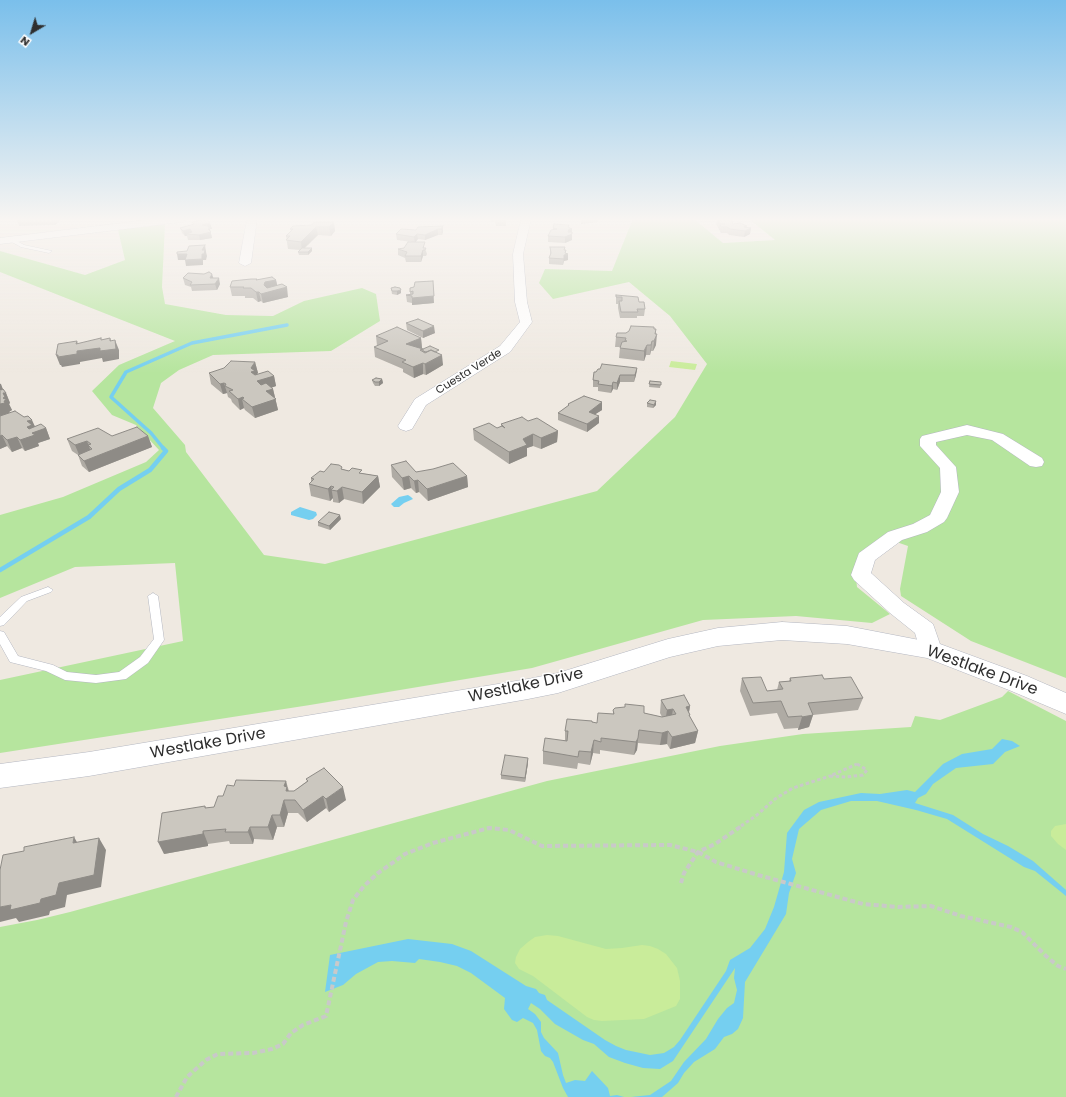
<!DOCTYPE html>
<html>
<head>
<meta charset="utf-8">
<style>
	body { margin:0 }
	#map { position:relative; width:1066px; height:1097px; overflow:hidden; background:#efe9e1; font-family:Poppins,sans-serif }
	canvas { display:block }
	.north { position:absolute; left:12px; top:12px; width:40px; height:40px; -webkit-text-stroke:3px #fff; paint-order:stroke; rotate:218deg; font-size:11px; font-weight:700; line-height:16px; text-align:center; color:#2e2e2e }
	.north::after { content:''; display:block; margin:auto; width:14px; height:18px; background:#2e2e2e; clip-path:polygon(50% 0,100% 100%,50% 72%,0 100%) }
</style>
</head>
<body>
<div id="map">
<canvas width="1066" height="1097"></canvas>
<div class="north">N</div>
</div>
<script>
const ctx = document.querySelector('canvas').getContext('2d');
ctx.lineJoin = 'round';
function fill(path, color) {
  ctx.fillStyle = color;
  ctx.fill(path, 'evenodd');
}
function poly(rows) {
  const path = new Path2D();
  for (const r of rows) {
    path.moveTo(r[0], r[1]);
    for (let i = 2; i < r.length; i += 2) path.lineTo(r[i], r[i + 1]);
  }
  return path;
}
function strokePath(path, color, width, dash) {
  ctx.strokeStyle = color;
  ctx.lineWidth = width;
  ctx.lineCap = dash ? 'butt' : 'round';
  ctx.setLineDash(dash || []);
  ctx.stroke(path);
}
function label(font, color, halo, rows, align = 'center') {
  ctx.font = font + ' Poppins,sans-serif';
  ctx.lineWidth = 3;
  ctx.setLineDash([]);
  ctx.textBaseline = 'middle';
  ctx.strokeStyle = halo;
  ctx.fillStyle = color;
  for (const [text, x, y, turn = 0] of rows) {
    ctx.save();
    ctx.translate(x, y);
    ctx.rotate((+turn || 0) * Math.PI / 180);
    ctx.textAlign = isNaN(turn) ? turn : align;
    if (halo) ctx.strokeText(text, 0, 0);
    ctx.fillText(text, 0, 0);
    ctx.restore();
  }
}
fill(poly([
	[631,219,694,219,723,243,775,240,749,219,1066,219,1066,678,971,641,901,596,900,589,908,546,885,538,855,568,857,587,890,614,872,623,796,616,703,620,532,668,310,705,0,753,0,680,183,641,175,563,75,567,0,598,0,515,63,497,146,462,159,450,136,425,112,415,92,391,119,365,175,341,0,272,0,251,85,275,125,260,118,230,165,224,162,287,165,304,226,315,273,316,304,301,362,288,376,294,380,321,331,351,213,355,179,370,161,383,153,408,185,445,186,452,264,555,325,564,597,491,675,417,707,364,670,316,629,282,553,299,539,283,545,269,612,271,632,221],
	[1008,691,1066,721,1066,1097,0,1097,0,927,37,920,70,912,547,781,720,746,803,734,911,727,915,716,940,720,1002,697]
]), '#b6e59e');
fill(poly([
	[671,361,697,364,695,370,669,367],
	[1066,824,1066,850,1058,844,1051,836,1051,831,1055,826],
	[547,935,558,936,606,949,622,948,642,945,650,946,658,949,666,954,677,968,680,981,680,999,676,1006,644,1019,602,1021,594,1020,587,1017,533,976,519,969,515,963,516,957,520,949,528,942,535,937]
]), '#c9ec9a');
fill(poly([
	[408,495,411,497,413,499,404,503,399,507,394,507,391,504,399,497],
	[300,507,316,512,317,515,313,519,309,520,291,515,291,512],
	[1002,739,1012,741,1020,746,1005,752,993,764,956,768,933,784,926,794,918,798,915,803,953,815,983,834,1008,846,1033,861,1066,890,1066,896,1035,871,1024,867,947,819,916,810,877,801,851,801,821,810,799,829,792,859,796,873,789,893,786,914,745,982,743,1018,738,1029,732,1034,724,1037,715,1049,694,1062,684,1073,678,1083,662,1097,631,1097,650,1095,671,1081,684,1062,706,1039,718,1019,727,1008,734,1003,737,990,734,978,735,968,673,1061,660,1069,643,1068,625,1063,609,1057,594,1044,583,1040,555,1024,540,1009,531,1003,528,1009,535,1014,541,1022,541,1032,544,1038,558,1053,563,1075,566,1083,575,1080,585,1081,592,1071,608,1088,610,1096,617,1095,624,1097,568,1097,563,1088,553,1062,550,1058,545,1056,541,1051,537,1030,533,1023,523,1018,517,1022,512,1020,504,1009,505,998,471,973,457,966,440,962,419,959,415,963,392,961,378,962,356,974,343,985,325,992,330,955,408,939,452,944,471,951,526,986,536,989,539,993,545,995,547,1000,605,1040,616,1046,626,1050,650,1055,664,1053,674,1047,680,1040,726,971,730,960,750,948,765,929,774,907,784,872,787,833,804,810,819,802,861,793,880,794,907,790,915,792,943,764,962,754,992,749]
]), '#75cff0');
strokePath(poly([
	[164,449,151,433,111,397,126,372,192,343,287,325]
]), '#75cff0', 3.5);
strokePath(poly([
	[0,570,89,517,119,489,150,470,166,451,163,448]
]), '#75cff0', 4.5);
const lane = poly([
	[8,238,12,238,24,245,52,251,49,253,21,247,8,240,8,238],
	[48,587,53,590,51,592,27,601,4,625,0,626,0,617,21,597,48,587],
	[153,593,158,596,164,640,148,663,126,679,96,683,65,680,46,671,10,662,0,644,0,631,4,632,18,656,53,665,67,672,96,675,119,672,140,657,154,639,148,596,153,593]
]);
const street = poly([
	[154,219,187,219,182,222,0,244,0,238,154,219],
	[247,219,257,219,251,263,245,266,239,263,247,219],
	[521,219,531,219,523,254,527,302,532,322,510,352,426,405,412,429,406,431,400,429,398,426,415,399,500,346,520,322,515,302,513,254,521,219],
	[967,425,1003,434,1042,458,1044,462,1042,466,1036,467,1030,466,992,440,967,435,936,442,936,445,956,467,959,492,947,518,944,522,927,532,902,540,875,560,871,573,904,603,933,624,942,650,939,656,931,658,923,656,920,650,915,633,890,613,854,580,851,575,859,553,888,532,913,524,930,515,941,492,940,468,920,446,920,439,922,436,967,425]
]);
const secondary = poly([
	[782,622,847,626,940,644,1027,676,1066,693,1066,714,1009,690,927,658,847,644,782,640,718,646,670,657,558,693,528,699,89,776,0,788,0,764,89,752,528,679,558,673,668,639,718,628,782,622]
]);
strokePath(lane, '#b4b7c1', 1);
strokePath(street, '#b4b7c1', 1);
strokePath(secondary, '#b4b7c1', 1);
strokePath(poly([
	[857,764,867,770,863,775,846,777,830,776,857,764],
	[741,826,757,815,775,799,793,788,830,776]
]), '#c9c9c9', 3, [3.5, 2.5]);
strokePath(poly([
	[681,883,684,873,698,852,715,844,743,825],
	[176,1097,187,1077,206,1060,218,1054,253,1053,272,1049,283,1044,291,1033,303,1025,326,1016,346,922,353,900,364,886,378,873,405,854,433,843,489,828,509,830,542,846,670,845,698,852,716,862,758,875,863,904,898,907,931,906,961,916,1011,927,1022,932,1046,956,1058,966,1066,969]
]), '#c9c9c9', 4, [5, 3]);
fill(lane, '#fff');
fill(street, '#fff');
fill(secondary, '#fff');
fill(poly([
	[59,219,60,221,55,225,19,226,17,220],
	[491,219,506,219,506,226,496,226,495,222,491,222],
	[717,219,731,219,733,224,751,228,750,234,744,237,729,235,727,233,721,233,716,224],
	[192,222,210,223,212,229,210,229,212,238,200,240,188,240,187,236,185,236,182,233,180,228,193,225],
	[334,222,335,231,331,236,318,235,305,248,312,248,312,251,308,255,299,255,298,252,300,250,288,249,286,236,291,231,290,229],
	[554,224,572,229,572,240,565,243,548,242,548,236,553,229],
	[443,226,443,232,442,235,438,235,425,240,418,239,415,242,425,248,427,254,426,256,423,256,421,262,406,262,405,258,398,255,398,249,404,248,412,242,397,240,396,234,416,230],
	[550,247,565,250,568,260,564,261,563,265,549,264,549,258,550,255],
	[183,278,213,278,220,284,217,290,192,291,191,287,185,285],
	[257,279,257,280,276,280,277,285,288,297,263,303,261,301,258,302,253,298,245,298,245,296,232,296,230,287],
	[391,288,401,293,397,295,392,294],
	[410,288,434,303,412,305,412,303,407,302,406,295,410,294],
	[616,295,639,302,645,309,644,316,637,316,637,318,620,318,618,308,618,304,616,304],
	[406,323,435,333,423,338,407,330],
	[654,327,654,329,656,329,656,345,653,351,651,351,650,355,646,355,644,361,619,358,620,347,615,347,616,337,626,333],
	[376,336,421,338,422,348,420,348,439,354,443,365,426,375,423,374,414,378,403,372,403,369,375,357,374,347,377,346],
	[255,362,258,373,257,374,274,376,276,386,271,388,273,389,278,410,255,418,245,410,244,408,240,410,232,402,231,399,228,397,227,393,223,394,211,384,209,373],
	[637,368,636,375,634,382,620,382,617,390,613,389,611,393,598,391,598,387,593,387,593,380,596,372],
	[382,379,383,383,379,386,375,386,373,383,372,380],
	[650,381,661,382,660,388,649,387],
	[0,383,3,389,6,393,10,403,9,404,12,410,9,412,9,413,35,426,46,428,50,439,38,443,39,446,25,451,22,448,12,452,7,446,0,449],
	[656,401,656,405,653,408,647,407,647,403],
	[602,402,602,410,595,414,599,423,587,432,558,420,558,413,568,406,568,404],
	[528,421,558,431,557,442,541,449,533,446,527,448,527,456,509,464,474,440,473,429,497,428,501,427,501,424],
	[112,436,148,436,152,447,89,472,82,466,78,455,72,451,67,439],
	[391,465,416,472,467,476,468,487,428,501,419,492,416,493,411,488,404,490,392,477],
	[342,469,349,471,378,476,380,487,363,504,344,499,339,503,333,502,333,498,330,501,311,496,309,484,311,482,311,478,324,472],
	[341,519,330,530,318,526,318,522],
	[742,678,767,691,777,690,779,682,789,681,790,678,824,679,863,698,858,710,813,715,809,727,798,730,798,728,784,729,777,713,750,716,740,691],
	[661,700,690,706,689,712,690,715,690,717,698,731,695,743,670,749,667,744,660,745,638,743,637,750,634,755,600,750,600,754,593,753,590,765,578,763,577,769,543,764,543,751,565,740,565,731,592,722,597,723,613,714,613,710,644,713,662,717,660,713],
	[528,758,528,763,525,782,501,779,501,775],
	[306,779,346,800,329,812,326,808,307,822,298,813,288,813,284,827,277,827,273,840,254,839,253,844,230,844,229,841,208,844,208,846,164,854,205,806,206,808,214,807,223,796,234,786,286,781,289,791,294,791,307,781]
]), '#afaba4');
fill(poly([
	[53,219,59,219,60,221,55,225,53,220],
	[581,219,598,219,598,222,581,224],
	[334,222,335,231,331,236,329,227],
	[210,223,212,229,210,229,212,238,200,240,199,235,202,225],
	[443,226,443,232,442,235,441,229],
	[747,226,746,230,751,228,750,234,744,237,745,231,744,227],
	[316,227,318,235,302,250,301,242],
	[190,229,192,234,186,234,187,236,185,236,183,231],
	[438,229,438,235,425,240,425,235],
	[569,229,572,229,572,240,565,243,565,237,568,235],
	[417,234,418,239,415,243,414,237],
	[205,245,206,251,206,252,207,256,206,260,203,260,203,265,186,266,185,260,202,250],
	[565,247,564,255,568,254,568,260,564,261,563,265],
	[312,248,312,251,308,255,308,252],
	[423,250,423,256,421,262,421,256],
	[177,254,187,254,188,260,178,260],
	[212,274,214,280,211,285,210,278],
	[219,278,220,284,217,290,215,284],
	[276,280,278,289,287,287,288,297,263,303,261,294,265,282],
	[433,281,434,303,412,305,412,298],
	[401,290,401,293,397,295,397,291],
	[256,292,259,292,261,301,258,302],
	[434,326,435,333,423,338,423,331],
	[656,329,655,338,657,334,656,345,653,351,655,334],
	[110,338,114,349,115,340,119,350,119,359,103,362,102,358,80,362,80,364,62,367,61,365,60,365,56,355,76,344,77,341,80,351,110,341],
	[421,338,422,348,408,354,406,344],
	[652,341,651,351,650,355,651,345],
	[647,345,646,355,644,361,644,351],
	[442,355,443,365,426,375,425,364],
	[255,362,258,373,256,375,274,376,276,386,259,392,251,372,251,368],
	[423,363,423,374,414,378,413,367],
	[637,368,636,375,634,382,635,375],
	[620,375,620,382,617,390,617,383],
	[382,379,383,383,379,386,379,382],
	[613,382,613,389,611,393,612,386],
	[224,383,227,393,223,394,220,384],
	[0,384,1,384,4,393,6,393,10,403,9,404,12,410,9,412,10,413,0,416],
	[273,389,278,410,255,418,252,407,266,391],
	[243,397,243,400,242,399,244,408,240,410,238,399],
	[656,401,656,405,653,408,654,405],
	[602,402,602,410,588,419,589,412],
	[599,416,599,423,587,432,587,424],
	[32,420,37,431,46,428,50,439,38,443,39,446,25,451,20,440,27,427,27,421],
	[558,431,557,442,541,449,541,438],
	[533,434,533,446,527,448,527,456,509,464,509,452,523,439],
	[2,435,7,446,0,449,0,436],
	[148,436,152,447,89,472,84,461],
	[17,437,22,448,12,452,7,440],
	[87,441,91,452,80,457,75,445],
	[378,476,380,487,363,504,362,492],
	[409,476,411,488,404,490,402,478],
	[467,476,468,487,428,501,427,489],
	[418,480,419,492,416,493,414,481],
	[331,486,333,498,330,501,328,489],
	[342,487,344,499,339,503,337,491],
	[340,515,341,519,330,530,329,526],
	[690,706,688,718,686,707],
	[673,709,671,721,665,723,667,710],
	[813,715,809,727,798,730,802,717],
	[668,731,667,744,660,745,662,733],
	[698,731,695,743,670,749,672,737],
	[638,738,637,750,634,755,636,742],
	[594,740,593,753,590,765,591,752],
	[528,758,528,763,525,782,525,778],
	[286,781,287,787,291,799,284,786],
	[343,787,346,800,329,812,326,799],
	[323,796,326,808,307,822,303,810],
	[284,800,288,813,284,827,280,815],
	[272,815,277,827,273,840,268,827],
	[250,827,254,839,253,844,248,832],
	[203,831,208,844,208,846,164,854,158,842],
	[74,837,81,849,73,843],
	[99,838,106,850,101,887,67,895,65,907,50,911,49,915,19,922,16,918,0,922,0,907,41,899,59,883]
]), '#8e8b86');
const building = poly([
	[18,219,53,219,17,220,18,219],
	[206,219,210,223,202,225,208,226,210,229,208,229,211,232,199,235,186,234,192,232,190,229,183,231,180,228,194,224,192,222,206,219],
	[496,219,506,219,506,220,496,220,496,219],
	[718,219,731,219,733,224,740,223,747,226,744,227,751,228,745,231,730,229,727,227,721,227,720,224,725,224,719,223,718,219],
	[315,222,334,222,329,227,316,227,301,242,286,240,290,236,286,236,293,229,290,229,293,226,311,225,315,222],
	[554,224,569,225,568,227,572,229,569,229,568,232,572,232,572,234,565,237,548,236,551,230,557,229,553,228,554,224],
	[443,226,441,229,438,229,425,235,417,234,414,237,396,234,401,229,416,230,418,227,443,226],
	[408,242,425,242,423,248,426,248,425,250,423,250,421,256,405,256,407,252,398,249,404,248,408,242],
	[205,245,202,250,205,250,204,254,202,254,202,259,185,260,187,254,177,254,177,252,187,251,189,246,205,245],
	[550,247,565,247,564,250,566,250,565,253,568,254,564,255,564,259,549,258,551,253,550,247],
	[302,248,312,248,308,252,298,252,302,248],
	[209,272,212,274,210,278,219,278,215,284,190,285,192,282,183,278,188,273,204,274,209,272],
	[272,277,276,280,265,282,264,285,267,288,282,284,287,287,261,294,259,292,256,292,251,288,243,288,244,287,230,287,232,281,251,279,257,279,256,280,272,277],
	[433,281,434,296,412,298,412,296,406,295,413,294,413,291,410,292,410,288,414,287,415,282,433,281],
	[395,287,400,288,401,290,397,291,392,291,391,288,395,287],
	[616,295,638,297,639,302,644,302,645,309,637,309,638,312,621,312,619,301,622,301,622,297,616,297,616,295],
	[418,319,434,326,423,331,406,323,418,319],
	[631,326,654,327,654,329,656,329,655,334,657,334,654,341,652,341,651,345,647,345,644,351,620,348,622,342,627,341,625,341,626,338,616,337,617,333,626,333,629,331,631,326],
	[397,327,421,338,406,344,423,349,420,350,425,353,431,350,442,355,425,364,423,363,413,367,402,362,406,360,374,347,388,341,376,336,397,327],
	[101,338,101,340,110,338,110,341,115,340,116,349,100,351,100,348,77,351,77,354,58,357,58,355,56,355,58,344,77,341,76,344,101,338],
	[430,346,439,350,435,352,431,350,426,352,423,351,423,349,430,346],
	[231,361,255,362,251,368,255,371,251,372,255,375,268,371,274,376,257,381,261,385,266,383,273,389,266,391,276,399,252,407,242,399,244,398,243,397,238,399,229,391,233,390,225,386,226,384,224,383,220,384,209,373,224,368,231,361],
	[602,364,637,368,635,375,620,375,617,383,613,382,612,386,598,384,599,381,593,380,594,372,596,372,598,369,600,369,602,364],
	[376,378,382,379,379,382,375,382,372,380,376,378],
	[650,381,661,382,661,385,649,384,650,381],
	[0,389,1,390,3,389,6,393,3,393,5,397,3,398,7,400,4,401,5,403,0,404,0,389],
	[584,396,602,402,589,412,599,416,587,424,558,413,569,405,568,404,584,396],
	[650,400,656,401,654,405,647,403,650,400],
	[15,411,24,417,28,416,32,420,27,421,32,425,27,427,29,429,41,424,46,428,32,433,35,435,20,440,17,437,7,440,2,435,0,436,0,416,15,411],
	[522,417,528,421,537,418,558,431,541,438,533,434,523,439,527,445,509,452,473,429,489,423,497,428,502,426,505,428,501,424,522,417],
	[137,427,148,436,84,461,78,455,92,449,88,445,91,444,87,441,75,445,67,439,98,428,112,436,137,427],
	[406,461,416,472,433,469,453,463,467,476,427,489,418,480,414,481,409,476,402,478,391,465,406,461],
	[331,464,339,465,342,467,341,469,349,471,352,468,362,470,359,473,378,476,362,492,342,487,337,491,331,490,334,487,331,486,328,489,309,484,314,479,311,478,320,471,324,472,331,464],
	[329,512,340,515,329,526,318,522,329,512],
	[822,675,824,679,851,677,863,698,808,703,813,715,802,717,802,716,788,717,781,701,753,703,742,678,761,677,767,691,783,689,779,682,791,681,790,678,822,675],
	[684,695,690,706,686,707,690,715,689,715,698,731,672,737,668,731,662,733,639,730,638,738,636,742,601,738,601,742,594,740,591,752,579,751,578,757,543,751,545,738,567,741,568,731,565,731,567,719,592,721,592,722,597,723,598,713,614,714,613,710,615,708,625,707,625,704,644,706,644,713,662,717,676,714,673,709,667,710,661,700,684,695],
	[505,755,528,758,525,778,501,775,505,755],
	[324,768,343,787,326,799,323,796,303,810,295,800,284,800,280,815,272,815,268,827,250,827,248,832,225,832,226,829,203,831,203,834,158,842,162,813,205,806,205,808,214,807,218,796,223,796,227,785,234,786,236,780,286,781,284,786,287,787,286,791,294,791,308,781,306,779,324,768],
	[74,837,73,843,99,838,94,875,59,883,56,895,41,899,40,903,10,910,11,905,0,907,0,870,3,855,24,851,24,847,74,837]
]);
fill(building, '#cbc7bf');
strokePath(building, '#8e8b86', 1);
const sky = ctx.createLinearGradient(0, 0, 0, 373);
sky.addColorStop(0, '#7abfeb');
sky.addColorStop(0.59, '#f8f5f2');
sky.addColorStop(1, '#f8f5f200');
ctx.fillStyle = sky;
ctx.fillRect(0, 0, 1066, 373);
label('11px', '#2e2e2e', '#fff', [
	["Cuesta Verde",469,372,-32]
]);
label('16px', '#2e2e2e', '#fff', [
	["Westlake Drive",982,671,20],
	["Westlake Drive",526,686,-12],
	["Westlake Drive",208,744,-10]
]);
</script>
</body>
</html>
